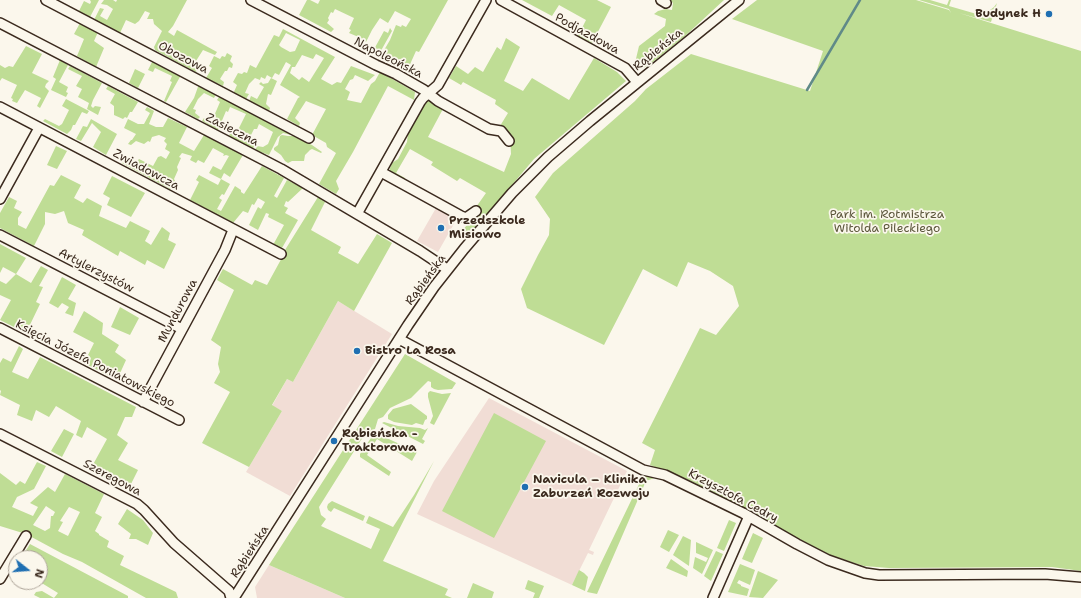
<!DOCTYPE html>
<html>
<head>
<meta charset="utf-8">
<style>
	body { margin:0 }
	#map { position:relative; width:1081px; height:598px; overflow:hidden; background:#fbf7ec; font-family:"Shantell Sans",sans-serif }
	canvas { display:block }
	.north { position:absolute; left:8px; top:550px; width:40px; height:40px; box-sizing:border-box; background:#fbf7ec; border:1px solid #aea59a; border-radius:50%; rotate:107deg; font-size:11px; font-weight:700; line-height:16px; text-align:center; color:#3b2a1e }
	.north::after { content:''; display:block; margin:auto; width:14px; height:18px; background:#1f6fb2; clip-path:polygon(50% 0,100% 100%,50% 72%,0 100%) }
</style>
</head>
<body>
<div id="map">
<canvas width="1081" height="598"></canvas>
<div class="north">N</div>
</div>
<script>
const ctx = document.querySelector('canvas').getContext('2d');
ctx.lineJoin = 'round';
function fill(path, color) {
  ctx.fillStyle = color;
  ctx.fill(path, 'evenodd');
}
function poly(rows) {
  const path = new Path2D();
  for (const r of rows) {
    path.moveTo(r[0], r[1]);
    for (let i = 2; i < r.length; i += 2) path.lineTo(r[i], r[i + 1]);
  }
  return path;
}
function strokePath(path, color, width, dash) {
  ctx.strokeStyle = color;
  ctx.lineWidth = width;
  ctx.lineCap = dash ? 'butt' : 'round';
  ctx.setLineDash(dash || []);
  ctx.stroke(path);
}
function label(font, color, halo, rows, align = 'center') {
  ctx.font = font + ' "Shantell Sans",sans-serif';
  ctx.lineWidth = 3.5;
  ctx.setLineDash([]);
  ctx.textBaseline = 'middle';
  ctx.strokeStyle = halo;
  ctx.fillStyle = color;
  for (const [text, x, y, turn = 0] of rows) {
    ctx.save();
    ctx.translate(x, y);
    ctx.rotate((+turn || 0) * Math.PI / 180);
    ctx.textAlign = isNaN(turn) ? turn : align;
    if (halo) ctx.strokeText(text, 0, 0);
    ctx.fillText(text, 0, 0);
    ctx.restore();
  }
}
fill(poly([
	[436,208,455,218,455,222,438,252,417,241],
	[338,301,392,334,290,496,246,472,282,411,272,406,287,379,293,382],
	[489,398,627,471,589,550,594,552,593,555,588,553,572,585,417,514,434,481],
	[269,565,345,598,257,598,255,587]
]), '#f1ddd5');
fill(poly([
	[90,0,99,0,90,17,79,11,84,1,90,4,91,2],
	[104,0,113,0,116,2,117,0,187,0,173,26,168,32,174,36,177,30,217,52,215,55,203,50,196,61,200,64,196,72,155,50,154,47,162,31,154,24,153,19,147,19,150,13,145,11,139,21,135,24,126,20,120,33,94,20,100,8,104,9,100,16,107,20,113,9,107,5,101,4],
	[307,0,310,0,318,4,320,0,448,0,419,52,416,51,407,71,380,57,390,40,396,25,401,27,402,25,406,27,411,19,395,11,388,23,380,18,372,30,366,42,361,38,349,33,351,30,349,29,354,18,335,9,333,13,331,12,328,18,329,20,327,23,334,29,331,32,299,15],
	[522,0,597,0,611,7,592,43,578,36,586,20,559,5,552,16],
	[670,0,724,0,684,37,649,65,641,69,636,67,635,63,639,46,665,26,666,19,654,14,658,11,666,9,672,10,673,3],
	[757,0,916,0,949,10,951,13,949,9,919,0,930,0,947,5,949,0,951,0,949,6,987,17,990,10,994,7,997,3,991,22,959,13,1081,51,1081,571,1052,567,889,568,864,566,830,555,788,533,757,514,691,481,650,465,655,450,642,443,700,328,716,335,739,306,733,286,710,271,688,262,677,287,643,269,604,345,527,308,521,289,538,255,549,235,550,219,535,197,553,173,635,101,646,89,691,54,810,91,823,51,732,19],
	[80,23,98,32,94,41,104,48,96,67,77,56,84,39,74,34],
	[390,28,392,31,378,56,372,53,384,31,388,33],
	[283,29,335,57,321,79,332,85,337,82,341,83,351,66,375,75,368,81,355,75,353,79,350,80,345,89,350,92,347,100,361,103,371,84,375,81,380,72,415,92,414,100,388,86,353,152,336,181,339,189,336,194,319,184,336,153,327,147,326,143,312,135,326,109,306,101,295,118,300,123,299,126,287,119,298,98,300,97,280,85,291,65,286,62,279,75,275,73,272,78,267,75,265,79,261,77,260,80,255,78,249,84,245,93,249,94,246,99,233,94,237,85,233,82,238,73,242,74,244,72,247,73,250,65,256,68,274,35,279,37],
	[286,33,300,40,295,51,290,52,281,47,279,45],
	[316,54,324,58,309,82,302,77,299,80,290,73,292,67,295,67,302,55,313,59],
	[506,38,520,47,504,81,523,91,532,78,569,100,594,58,617,72,626,81,534,159,466,239,459,234,476,215,474,210,486,193,460,178,457,181,431,165,433,162,410,149,396,173,405,178,404,180,390,172,390,168,392,163,398,159,407,142,408,133,424,104,429,100,433,101,444,107,428,137,504,172,511,154,510,134,500,126,508,113,495,104,496,100,463,82,461,85,449,78,456,66,468,74,475,67,483,72,497,47,501,50],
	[26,46,42,54,32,73,49,81,46,84,45,87,49,91,40,108,37,106,41,98,25,90,17,103,12,101,13,99,11,98,17,85,2,78,0,81,0,65,5,68,9,66,13,67],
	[227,53,232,56,230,61,233,64,232,68,229,67,227,71,225,71,220,79,224,82,223,86,206,78,212,68,209,66,214,56,220,59,222,56,225,57],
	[60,60,68,65,59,82,68,87,66,92,68,93,66,97,51,90,56,79,53,77],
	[153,60,181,75,166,102,164,101,172,82,170,81,172,76,155,68,153,72,148,70],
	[70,66,102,83,93,100,91,106,93,108,95,106,101,107,98,115,87,109,89,103,78,97,82,89,76,86,82,76,68,69],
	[135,69,145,74,138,88,129,83],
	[271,78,277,81,271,95,268,94,266,104,270,108,269,111,249,101,251,96,257,99,264,87,259,84,261,82,263,84,268,83],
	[199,84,216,94,214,98,204,93,198,99,193,109,196,110,195,113,200,117,198,119,185,112,194,98],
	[108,86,138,102,132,112,130,112,127,118,125,117,123,119,114,115,114,106,110,103,115,94,106,89],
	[219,97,248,110,293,134,291,135,283,133,278,137,269,155,255,150,257,146,263,147,268,144,273,132,259,124,257,129,254,129,250,137,252,137,250,141,255,144,253,149,229,137,230,133,236,134,246,114,230,107,228,112,226,111,218,130,202,121,204,118,213,123,216,117,214,116,220,102,217,100],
	[66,99,89,111,87,114,82,112,75,125,73,125,71,130,67,134,43,121,45,119,59,126,62,124,69,110,62,106],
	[147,107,154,111,149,124,156,127,163,127,168,118,187,127,179,143,194,151,204,135,243,155,230,177,224,173,221,179,230,184,224,195,222,194,219,198,222,200,217,209,221,211,235,186,241,190,241,192,244,194,262,166,284,178,274,196,277,198,287,180,303,188,288,202,286,201,284,206,288,208,285,213,298,220,282,248,285,250,318,197,325,202,311,230,341,247,338,253,358,264,377,234,392,243,354,311,338,301,293,382,287,379,272,405,282,411,249,467,202,443,230,392,214,383,220,372,218,364,221,347,211,340,234,290,217,280,223,269,252,285,255,280,267,285,284,254,282,248,273,245,284,225,268,217,269,214,266,213,258,230,249,225,258,207,261,209,265,202,258,198,254,205,252,204,248,213,243,211,233,223,190,200,199,182,196,180,199,175,218,185,221,179,209,173,213,166,221,170,229,156,226,155,223,156,224,154,213,148,204,163,198,160,196,163,190,160,192,156,182,153,179,157,181,158,177,167,178,170,174,179,175,181,170,189,122,163,125,162,135,164,139,159,153,166,158,157,161,156,166,159,170,152,165,149,167,144,164,141,166,138,159,135,152,137,150,142,148,141,144,144,136,141,131,145,128,144,131,140,132,140,136,134,124,128,128,119,138,124,144,124,150,113,145,110],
	[91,119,117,134,106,155,93,147,101,132,92,123,81,141,76,139,83,126,87,127],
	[282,135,288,136,293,136,312,145,322,152,321,153,312,149,310,150,305,155,304,161,292,161,288,163,285,161,281,155,274,150,274,148,278,145,280,136],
	[56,146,67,151,57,169,47,165],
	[61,175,81,185,74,198,83,203,87,198,102,206,99,216,126,228,130,221,150,231,145,241,151,245,162,227,170,233,168,240,176,244,164,269,147,260,145,265,120,251,118,256,82,235,84,230,68,223,64,211,55,214,45,212,45,224,34,246,0,228,0,213,9,197,17,201,14,208,22,212,18,218,18,225,26,229,50,185,54,186],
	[112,176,145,193,131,217,107,205,110,198,103,194],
	[0,244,26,258,16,274,31,283,41,266,48,270,39,286,43,287,36,302,40,304,26,333,0,320,11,300,0,295,0,281,6,284,16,274,3,267,0,273],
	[62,277,76,285,68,299,76,303,73,316,65,313,69,307,62,303,58,308,49,303],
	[120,307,139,318,130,335,111,327],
	[84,311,103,323,102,334,119,345,115,352,126,360,117,380,88,365,91,358,88,355,94,343,73,332],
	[19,346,23,349,12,372,28,379,40,357,136,407,132,417,125,417,117,435,128,443,118,460,138,470,128,490,90,470,107,439,87,427,82,438,76,435,81,421,56,406,49,417,36,410,32,421,17,415,20,405,0,395,1,391,0,390,0,363,3,358,11,362],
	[405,354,456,383,452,389,438,390,434,389,431,387,431,382,428,381,411,398,390,408,383,417,378,419,375,429,366,434,361,440,319,507,321,515,326,519,321,526,371,549,380,529,366,523,369,516,393,527,414,495,434,461,383,561,448,589,445,595,452,598,345,598,269,565],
	[430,391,442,394,451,393,434,425,430,423,433,416,428,397,428,393],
	[411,404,427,416,427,419,425,420,423,425,416,423,412,425,394,422,388,419,388,415,393,409],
	[494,413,546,441,494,538,442,511],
	[384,422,398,426,420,428,425,430,428,428,422,439,425,441,423,444,382,423],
	[64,429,74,434,62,457,51,451],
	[380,435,417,452,412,461,377,439,367,455,391,472,389,476,360,457,360,454,371,438],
	[37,462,46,466,34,489,17,497,12,507,33,516,38,507,30,503,48,487,55,492,65,474,104,494,95,513,102,517,95,531,99,534,99,535,109,541,107,547,124,556,120,565,176,592,178,598,146,598,82,562,63,554,26,534,0,526,0,473,16,485,20,481,25,484],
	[46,506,55,512,53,516,51,516,50,528,45,531,33,525],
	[69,507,80,512,68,536,58,531,63,522,60,521],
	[647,475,657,477,646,481,597,594,587,592,642,478],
	[332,501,365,516,363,521,334,508,331,512,328,510,327,507,328,504],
	[127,509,143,520,153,533,148,545,136,539,129,539,131,534,118,524],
	[729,520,736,523,724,551,717,548],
	[668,530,679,535,669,552,660,547],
	[753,533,763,538,752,563,742,559],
	[683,536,691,540,689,566,673,555],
	[696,542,713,550,702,574,693,568,695,557,706,562,708,558,696,553],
	[30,544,128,596,128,598,40,598,34,595,36,592,42,591,54,598,58,593,40,582,41,578,40,577,40,573,42,570,40,568,40,558,21,558],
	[716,551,723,554,711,581,704,576],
	[671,559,688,571,687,577,666,568],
	[740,564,755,570,750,585,739,580,737,583,741,585,741,586,749,589,747,596,728,592],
	[579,570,584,573,588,577,585,591,572,585],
	[758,571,778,580,763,598,749,597],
	[528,580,544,586,539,598,533,598,535,593,525,589],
	[473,583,494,592,492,598,467,598]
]), '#bfdd95');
strokePath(poly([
	[807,90,860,0]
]), '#608a88', 2.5);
const minor = poly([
	[46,0,309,138],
	[251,0,376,65,396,74,424,90,438,101,489,129,501,131,509,141],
	[501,0,625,68,637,82],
	[661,0,666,3],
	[0,23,281,169,420,251,447,269],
	[0,107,281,254],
	[381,172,461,216,466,218,476,211],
	[0,199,39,128],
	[357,214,420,102,423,98,438,85,486,0],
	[0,235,182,329],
	[0,328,179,420],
	[399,339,643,470,665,475,743,513,797,544,828,560,865,573,879,575,1045,574,1081,577],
	[143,402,225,250,233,230],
	[0,434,137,504,144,510,174,543,229,591,231,598],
	[0,579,26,536],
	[234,598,408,325,434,287,464,249,512,193,548,157,590,121,739,0],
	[713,598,749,516]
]);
strokePath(minor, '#3b2a1e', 12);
strokePath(minor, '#fbf7ec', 9);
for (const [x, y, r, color] of [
	[1049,14,4,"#1f6fb2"],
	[441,228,4,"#1f6fb2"],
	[357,351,4,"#1f6fb2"],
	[334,441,4,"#1f6fb2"],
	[525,487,4,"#1f6fb2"]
]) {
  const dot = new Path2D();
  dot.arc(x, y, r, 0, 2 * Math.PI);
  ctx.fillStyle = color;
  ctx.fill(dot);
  strokePath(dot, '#fbf7ec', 1.5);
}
label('bold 12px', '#3b2a1e', '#fbf7ec', [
	["Budynek H",1041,14,"right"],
	["Przedszkole",449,221],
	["Misiowo",449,235],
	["Bistro La Rosa",365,351],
	["Rąbieńska -",342,434],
	["Traktorowa",342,448],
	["Navicula – Klinika",533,480],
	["Zaburzeń Rozwoju",533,494]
], 'left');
label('12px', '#3b2a1e', '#fbf7ec', [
	["Podjazdowa",587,34,29],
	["Rąbieńska",658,50,-39],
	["Obozowa",183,58,28],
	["Napoleońska",388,58,27],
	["Zasieczna",232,130,27],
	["Zwiadowcza",146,170,28],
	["Artylerzystów",96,271,27],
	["Rąbieńska",426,280,-54],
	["Mundurowa",178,311,-62],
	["Księcia Józefa Poniatowskiego",95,364,27],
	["Szeregowa",112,478,28],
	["Krzysztofa Cedry",733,496,28],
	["Rąbieńska",250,552,-57]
]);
label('12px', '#5c573c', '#fbf7ec', [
	["Park im. Rotmistrza",887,215],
	["Witolda Pileckiego",887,229]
]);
</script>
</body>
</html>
